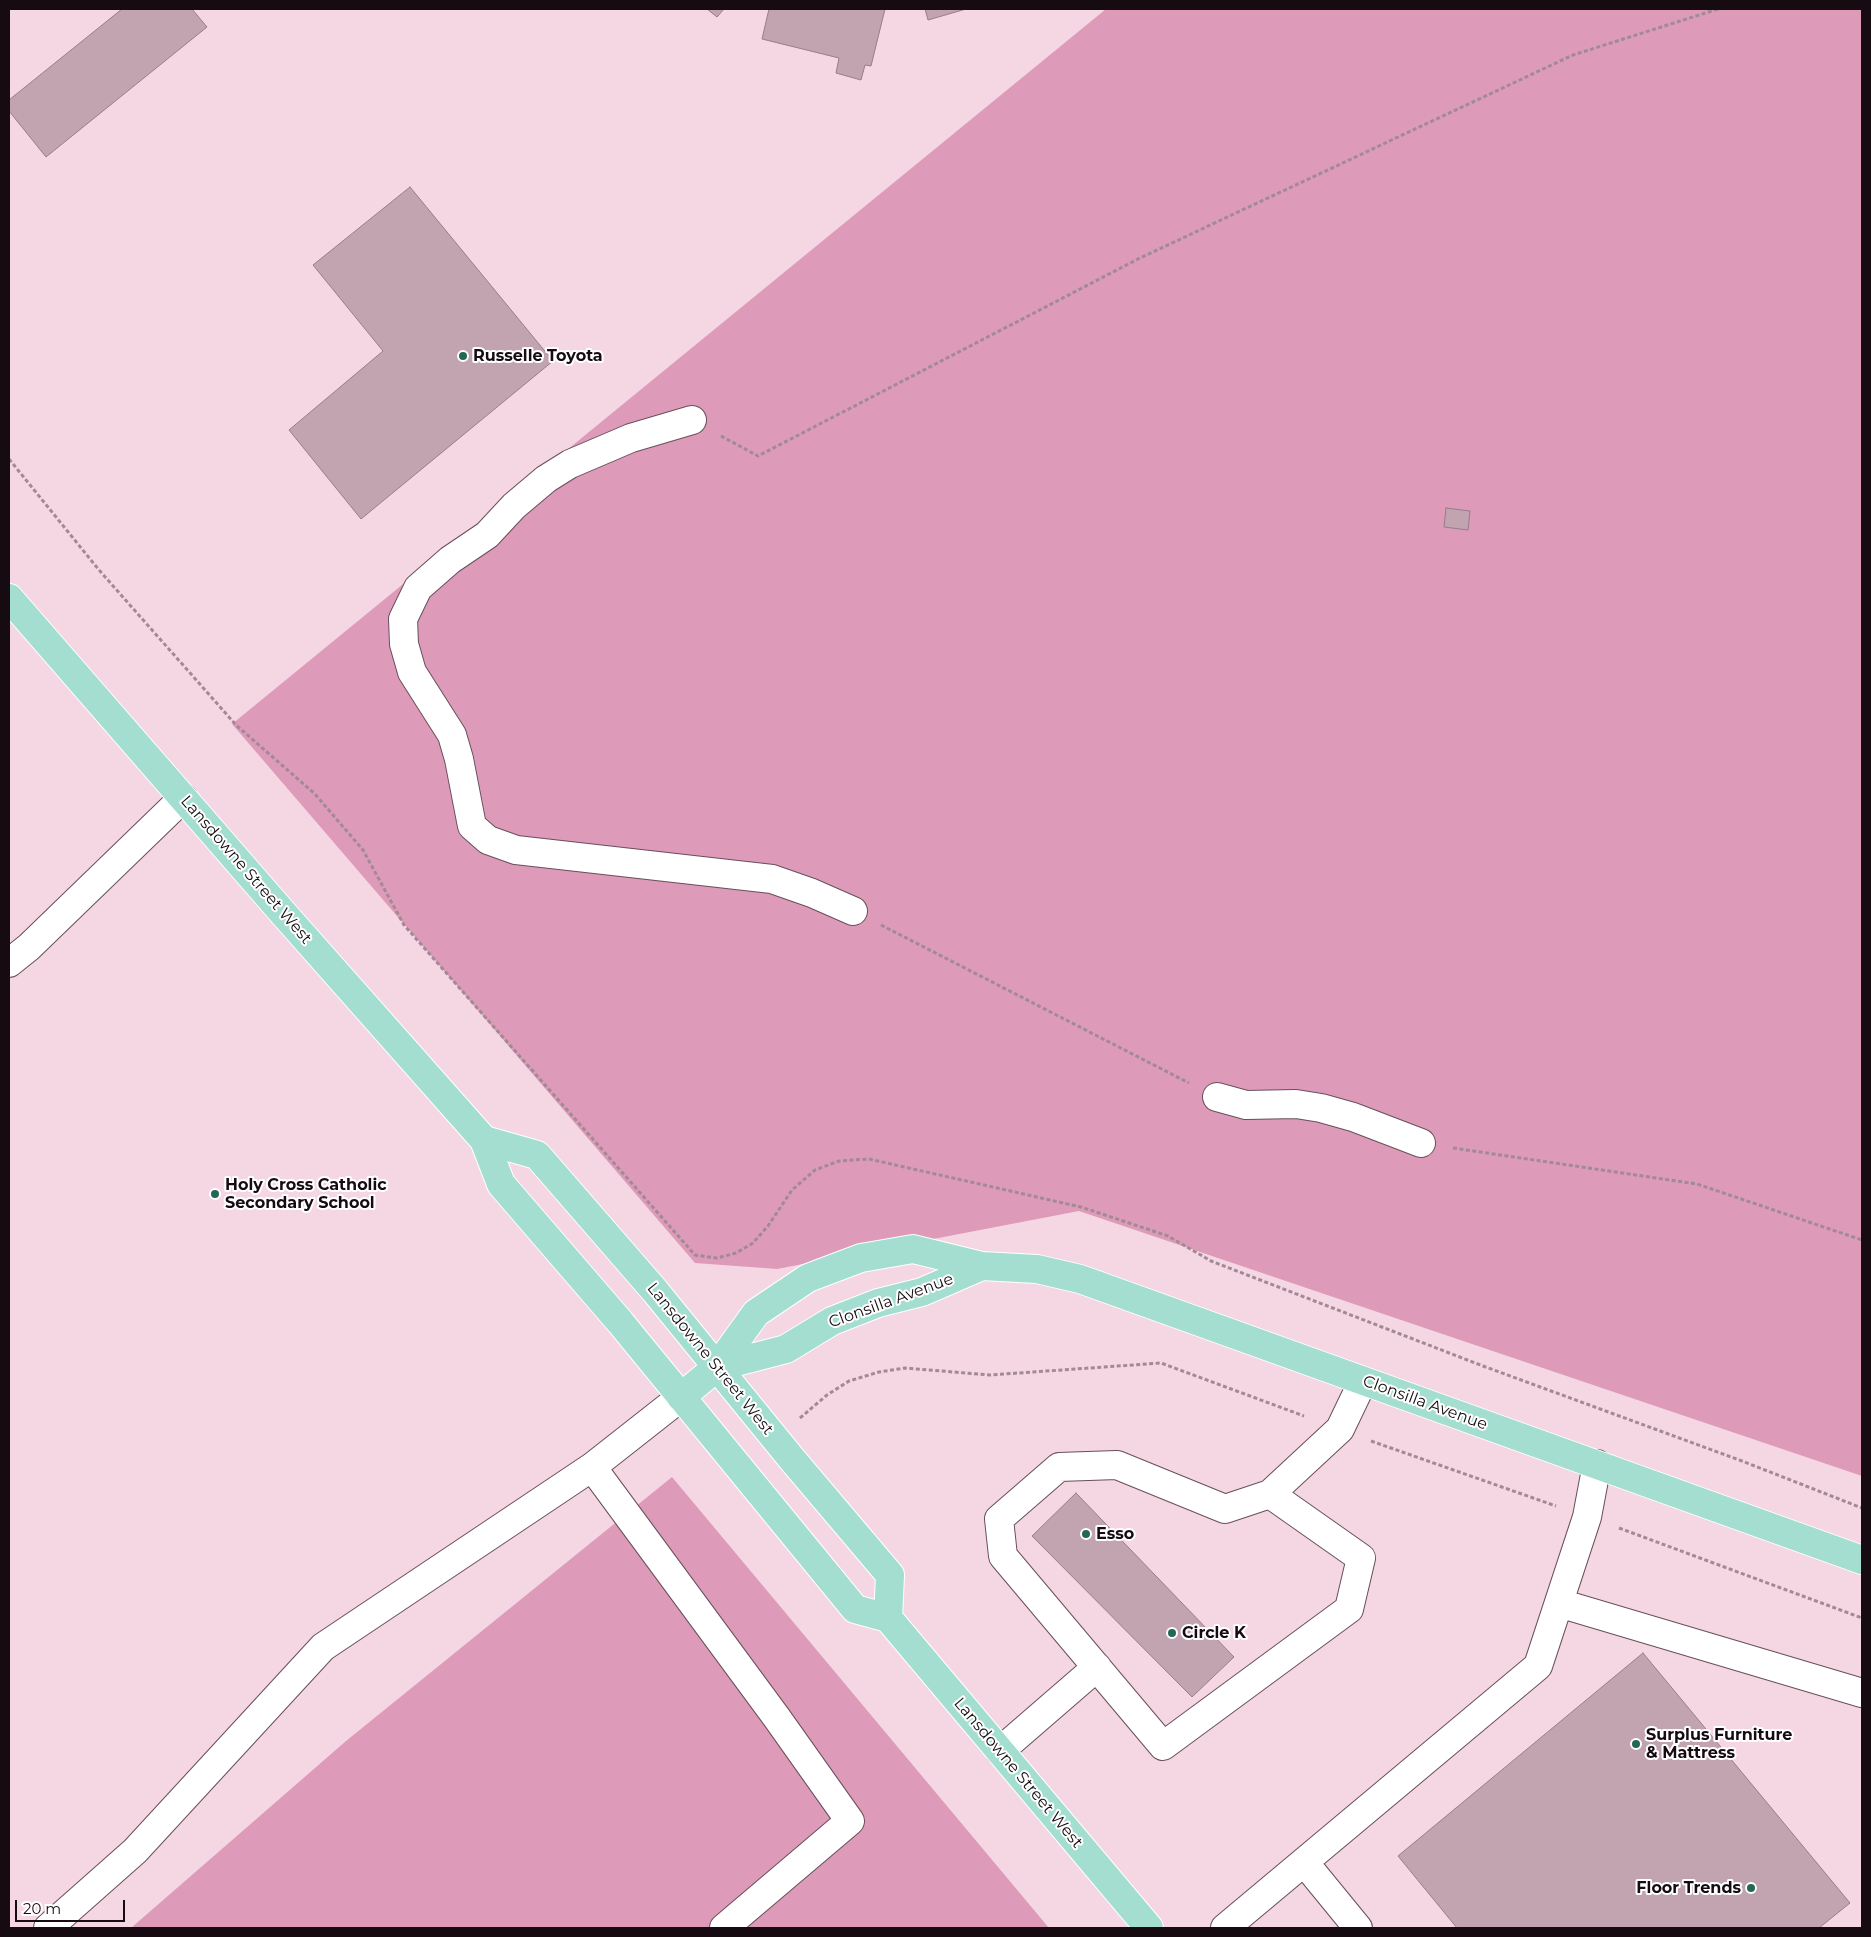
<!DOCTYPE html>
<html>
<head>
<meta charset="utf-8">
<style>
	body { margin:0 }
	#map { position:relative; width:1871px; height:1937px; overflow:hidden; background:#f5d7e3; font-family:Montserrat,sans-serif }
	canvas { display:block }
	.frame { position:absolute; inset:0; border:10px solid #150b10; pointer-events:none }
	.scale { position:absolute; left:15px; top:1900px; width:110px; height:22px; box-sizing:border-box; border:2px solid #150b10; border-top:0; padding-left:6px; font-size:15px; line-height:18px; white-space:nowrap; color:#150b10; -webkit-text-stroke:4px #fff; paint-order:stroke }
</style>
</head>
<body>
<div id="map">
<canvas width="1871" height="1937"></canvas>
<div class="frame"></div>
<div class="scale">20 m</div>
</div>
<script>
const ctx = document.querySelector('canvas').getContext('2d');
ctx.lineJoin = 'round';
function fill(path, color) {
  ctx.fillStyle = color;
  ctx.fill(path, 'evenodd');
}
function poly(rows) {
  const path = new Path2D();
  for (const r of rows) {
    path.moveTo(r[0], r[1]);
    for (let i = 2; i < r.length; i += 2) path.lineTo(r[i], r[i + 1]);
  }
  return path;
}
function strokePath(path, color, width, dash) {
  ctx.strokeStyle = color;
  ctx.lineWidth = width;
  ctx.lineCap = dash ? 'butt' : 'round';
  ctx.setLineDash(dash || []);
  ctx.stroke(path);
}
function label(font, color, halo, rows, align = 'center') {
  ctx.font = font + ' Montserrat,sans-serif';
  ctx.lineWidth = 4;
  ctx.setLineDash([]);
  ctx.textBaseline = 'middle';
  ctx.strokeStyle = halo;
  ctx.fillStyle = color;
  for (const [text, x, y, turn = 0] of rows) {
    ctx.save();
    ctx.translate(x, y);
    ctx.rotate((+turn || 0) * Math.PI / 180);
    ctx.textAlign = isNaN(turn) ? turn : align;
    if (halo) ctx.strokeText(text, 0, 0);
    ctx.fillText(text, 0, 0);
    ctx.restore();
  }
}
fill(poly([
	[1106,9,1862,9,1862,1476,1079,1211,777,1269,695,1263,232,724],
	[672,1477,1049,1928,131,1928,346,1741]
]), '#de9bb9');
const building = poly([
	[122,9,192,9,207,27,46,157,9,111,9,100,122,9],
	[707,9,724,9,717,17,707,9],
	[769,9,885,9,871,66,865,65,861,80,836,73,839,58,762,39,769,9],
	[925,9,966,9,928,20,925,9],
	[410,187,553,361,361,519,289,430,383,351,313,265,410,187],
	[1446,508,1470,511,1468,530,1444,527,1446,508],
	[1076,1493,1234,1657,1192,1697,1032,1536,1076,1493],
	[1643,1653,1850,1903,1819,1928,1457,1928,1398,1856,1643,1653]
]);
fill(building, '#c2a4b1');
strokePath(building, '#987c88', 1);
const minor = poly([
	[692,420,631,438,570,464,546,479,514,506,487,535,450,560,418,588,403,619,404,644,412,672,452,735,459,759,472,826,488,840,516,850,772,879,812,893,853,911],
	[9,963,29,947,183,798],
	[1217,1097,1246,1105,1296,1104,1321,1108,1353,1117,1421,1143],
	[592,1467,777,1718,850,1821,724,1928],
	[1270,1494,1361,1558,1349,1609,1163,1746,1003,1556,999,1519,1059,1467,1117,1465,1225,1509,1270,1494,1340,1429,1363,1381],
	[1559,1603,1862,1693],
	[1000,1751,1097,1667],
	[1304,1862,1358,1928],
	[48,1928,135,1851,323,1647,592,1467,681,1397],
	[1225,1928,1538,1666,1587,1517,1597,1464]
]);
const major = poly([
	[9,598,283,913,484,1140,501,1184,620,1322,855,1609,888,1618,1149,1928],
	[484,1140,537,1155,655,1291,791,1458,890,1575,888,1618],
	[717,1367,786,1349,832,1321,878,1303,922,1292,982,1266],
	[681,1397,717,1367,756,1313,808,1278,861,1258,913,1249,982,1266,1037,1269,1080,1279,1862,1560]
]);
strokePath(minor, '#684f5a', 30);
strokePath(major, '#fff', 30);
strokePath(poly([
	[721,436,758,456,1140,258,1573,55,1718,9],
	[9,459,99,570,236,725,315,794,363,850,404,925,695,1255,717,1258,736,1253,753,1243,768,1226,792,1190,815,1170,839,1161,869,1159,1081,1207,1168,1236,1211,1261,1483,1366,1742,1461,1862,1508],
	[881,925,1189,1083],
	[1453,1148,1697,1184,1862,1240],
	[800,1418,827,1395,849,1381,879,1372,905,1368,990,1375,1161,1363,1304,1416],
	[1371,1441,1556,1506],
	[1619,1528,1862,1618]
]), '#a18a94', 3, [4, 2.5]);
strokePath(minor, '#fff', 28);
strokePath(major, '#a3ded0', 28);
for (const [x, y, r, color] of [
	[463,356,5,"#236758"],
	[215,1194,5,"#236758"],
	[1086,1534,5,"#236758"],
	[1172,1633,5,"#236758"],
	[1636,1744,5,"#236758"],
	[1751,1888,5,"#236758"]
]) {
  const dot = new Path2D();
  dot.arc(x, y, r, 0, 2 * Math.PI);
  ctx.fillStyle = color;
  ctx.fill(dot);
  strokePath(dot, '#fff', 2);
}
label('bold 16px', '#150b10', '#fff', [
	["Russelle Toyota",473,356],
	["Holy Cross Catholic",225,1185],
	["Secondary School",225,1203],
	["Esso",1096,1534],
	["Circle K",1182,1633],
	["Surplus Furniture",1646,1735],
	["& Mattress",1646,1753],
	["Floor Trends",1741,1888,"right"]
], 'left');
label('16px', '#150b10', '#fff', [
	["Lansdowne Street West",246,870,49],
	["Clonsilla Avenue",891,1301,-20],
	["Lansdowne Street West",710,1359,51],
	["Clonsilla Avenue",1425,1403,20],
	["Lansdowne Street West",1018,1773,50]
]);
</script>
</body>
</html>
